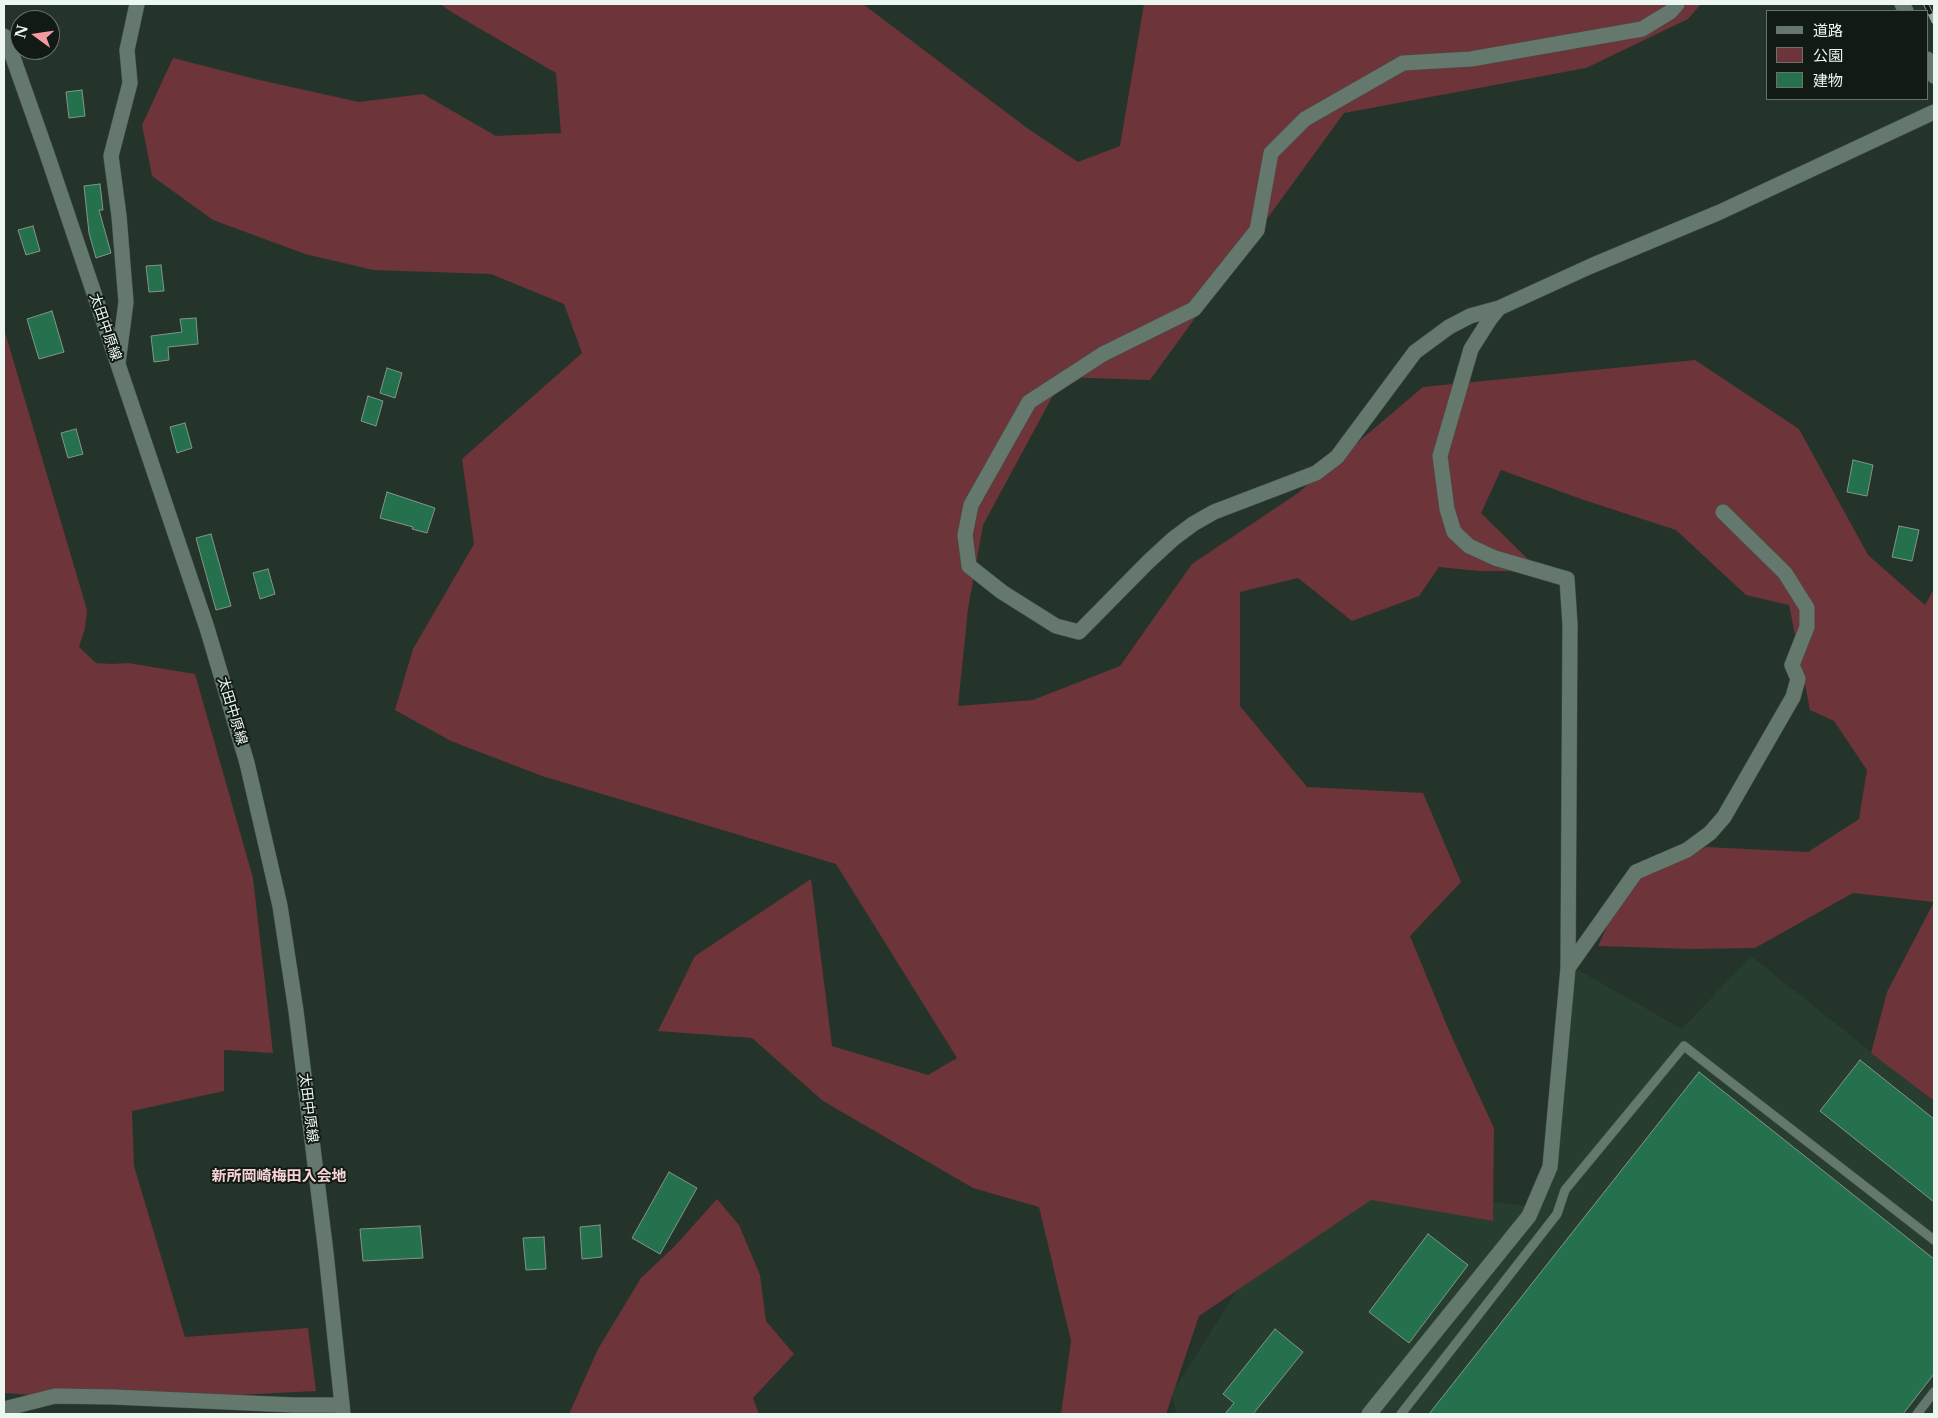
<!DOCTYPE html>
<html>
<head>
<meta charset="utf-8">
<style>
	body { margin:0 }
	#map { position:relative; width:1938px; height:1418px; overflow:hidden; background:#24342b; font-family:"Libre Baskerville","Noto Sans JP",serif }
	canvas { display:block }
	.frame { position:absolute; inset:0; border:5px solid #edf7f1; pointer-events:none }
	.legend { position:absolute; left:1766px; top:10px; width:162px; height:90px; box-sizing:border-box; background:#121a15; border:1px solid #6a726d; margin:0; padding:6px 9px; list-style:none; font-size:15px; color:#edf7f1 }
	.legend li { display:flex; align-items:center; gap:10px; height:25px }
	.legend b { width:25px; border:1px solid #6a726d }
	.north { position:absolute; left:10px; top:10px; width:50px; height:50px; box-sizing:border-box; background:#121a15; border:1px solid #6a726d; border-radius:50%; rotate:284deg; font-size:14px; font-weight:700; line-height:20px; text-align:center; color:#edf7f1 }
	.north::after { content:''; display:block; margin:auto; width:18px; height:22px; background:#f49aa1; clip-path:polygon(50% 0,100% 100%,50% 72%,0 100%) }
</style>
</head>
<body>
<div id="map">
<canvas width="1938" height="1418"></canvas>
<div class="frame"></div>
<ul class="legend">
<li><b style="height:6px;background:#65786d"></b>道路</li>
<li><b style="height:14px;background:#6d343a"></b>公園</li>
<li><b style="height:14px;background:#25704d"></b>建物</li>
</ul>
<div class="north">N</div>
</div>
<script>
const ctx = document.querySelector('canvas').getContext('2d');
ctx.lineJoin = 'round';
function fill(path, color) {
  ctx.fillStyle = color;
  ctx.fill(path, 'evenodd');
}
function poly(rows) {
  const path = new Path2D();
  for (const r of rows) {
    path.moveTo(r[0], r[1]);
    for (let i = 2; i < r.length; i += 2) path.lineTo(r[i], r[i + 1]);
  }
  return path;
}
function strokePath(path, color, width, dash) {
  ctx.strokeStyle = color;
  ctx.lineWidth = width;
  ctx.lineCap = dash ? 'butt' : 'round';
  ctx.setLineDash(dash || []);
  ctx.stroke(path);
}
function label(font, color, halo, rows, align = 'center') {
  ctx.font = font + ' "Libre Baskerville","Noto Sans JP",serif';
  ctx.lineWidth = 4;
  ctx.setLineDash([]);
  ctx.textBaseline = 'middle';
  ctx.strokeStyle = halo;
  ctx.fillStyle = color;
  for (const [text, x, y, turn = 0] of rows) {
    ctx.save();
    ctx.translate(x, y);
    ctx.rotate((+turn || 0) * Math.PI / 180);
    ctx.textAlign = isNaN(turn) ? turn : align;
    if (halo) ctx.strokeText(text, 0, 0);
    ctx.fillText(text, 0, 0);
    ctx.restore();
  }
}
fill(poly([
	[1751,956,1934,1102,1934,1414,1176,1414,1172,1393,1289,1209,1365,1187,1536,1207,1573,967,1682,1029]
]), '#263d30');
fill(poly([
	[440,4,863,4,1027,128,1078,162,1120,146,1144,4,1701,4,1688,19,1586,68,1344,113,1150,380,1063,377,983,525,968,609,958,706,1033,700,1120,666,1192,564,1298,493,1423,387,1695,360,1799,429,1868,555,1925,605,1934,589,1934,1101,1871,1053,1887,992,1934,902,1853,893,1755,948,1691,949,1598,946,1627,884,1706,847,1808,852,1859,819,1867,770,1834,721,1810,710,1789,605,1746,595,1676,530,1584,500,1501,470,1481,513,1540,571,1478,571,1439,567,1419,596,1352,621,1298,578,1240,592,1240,706,1307,787,1423,793,1461,882,1410,936,1450,1033,1494,1128,1493,1221,1371,1200,1199,1316,1166,1414,1061,1414,1071,1341,1039,1207,973,1188,823,1101,752,1038,658,1031,695,956,811,879,832,1046,928,1075,957,1058,836,864,542,776,451,741,395,710,413,649,474,544,462,459,582,353,564,304,491,274,373,270,305,254,213,220,152,176,142,125,173,58,255,79,359,102,423,94,496,136,561,133,556,73,453,13],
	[4,329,87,610,85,628,79,647,96,663,112,664,128,663,195,674,253,878,273,1053,224,1050,224,1091,132,1111,134,1166,185,1337,308,1328,316,1391,118,1401,4,1393],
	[717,1199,739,1225,760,1275,766,1321,794,1354,753,1398,759,1414,569,1414,598,1349,641,1278,674,1247]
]), '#6d343a');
const building = poly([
	[82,90,85,116,69,118,66,92,82,90],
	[100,184,103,210,99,210,111,253,96,258,89,233,84,186,100,184],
	[33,226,40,251,26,255,18,230,33,226],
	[161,265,164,291,149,292,146,266,161,265],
	[52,311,64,352,39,359,27,319,52,311],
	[196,318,198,344,168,347,169,360,154,362,151,336,182,332,180,319,196,318],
	[387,368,402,373,395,398,380,393,387,368],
	[368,396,383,401,376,426,361,421,368,396],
	[185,423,192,448,177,453,170,427,185,423],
	[76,429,83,454,68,458,61,433,76,429],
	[1853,460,1873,465,1867,496,1847,492,1853,460],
	[387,492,435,508,427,533,412,529,413,527,380,518,387,492],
	[1899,526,1919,530,1912,561,1892,557,1899,526],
	[211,534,231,606,216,610,196,538,211,534],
	[268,569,275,594,260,599,253,573,268,569],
	[1860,1060,1934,1119,1934,1202,1820,1111,1860,1060],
	[1699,1072,1934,1259,1934,1374,1903,1414,1429,1414,1699,1072],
	[669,1172,697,1188,660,1254,632,1238,669,1172],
	[600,1225,602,1257,582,1259,580,1227,600,1225],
	[420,1226,423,1258,363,1261,360,1229,420,1226],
	[1428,1234,1468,1265,1409,1343,1369,1312,1428,1234],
	[544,1237,546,1269,526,1270,523,1238,544,1237],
	[1275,1329,1303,1352,1253,1414,1225,1414,1234,1403,1223,1394,1275,1329]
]);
fill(building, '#25704d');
strokePath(building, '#83958a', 1);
const lane = poly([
	[1401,1414,1557,1214,1565,1190,1684,1046,1934,1240],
	[1917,1414,1934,1392]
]);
const street = poly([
	[1677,4,1670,12,1642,29,1471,59,1403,63,1305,119,1271,153,1257,230,1194,309,1103,354,1029,402,971,505,965,535,969,566,1002,592,1056,626,1079,632,1148,562,1173,539,1193,524,1214,512,1316,473,1337,457,1415,352,1449,327,1470,316,1499,308,1591,266,1720,212,1934,112],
	[1902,4,1906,11],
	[1927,59,1934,76],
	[118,363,126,302,119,216,111,156,130,83,127,50,137,4],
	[1568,968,1636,872,1687,850,1710,833,1724,817,1793,697,1798,679,1792,665,1807,627,1807,608,1785,573,1723,512],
	[4,1409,55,1396,114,1397,293,1405,342,1405],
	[1369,1414,1529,1216,1550,1167,1568,968,1570,625,1567,579,1495,558,1469,546,1454,532,1447,509,1440,456,1471,349,1490,319,1499,308]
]);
const secondary = poly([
	[4,36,10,49,46,151,207,628,247,763,280,906,296,1011,326,1253,343,1414]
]);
strokePath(lane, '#425048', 10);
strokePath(street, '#425048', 16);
strokePath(secondary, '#425048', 16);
strokePath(lane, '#65786d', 9);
strokePath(street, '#65786d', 15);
strokePath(secondary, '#65786d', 15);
const rail = poly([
	[1926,4,1934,21]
]);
strokePath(rail, '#9ca9a2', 5.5);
strokePath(rail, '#121a15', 4, [11]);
label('14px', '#edf7f1', '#121a15', [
	["太田中原線",105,327,71],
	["太田中原線",232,711,73],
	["太田中原線",308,1108,83]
]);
label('bold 15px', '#f8d4d5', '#121a15', [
	["新所岡崎梅田入会地",279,1177]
]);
</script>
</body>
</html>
